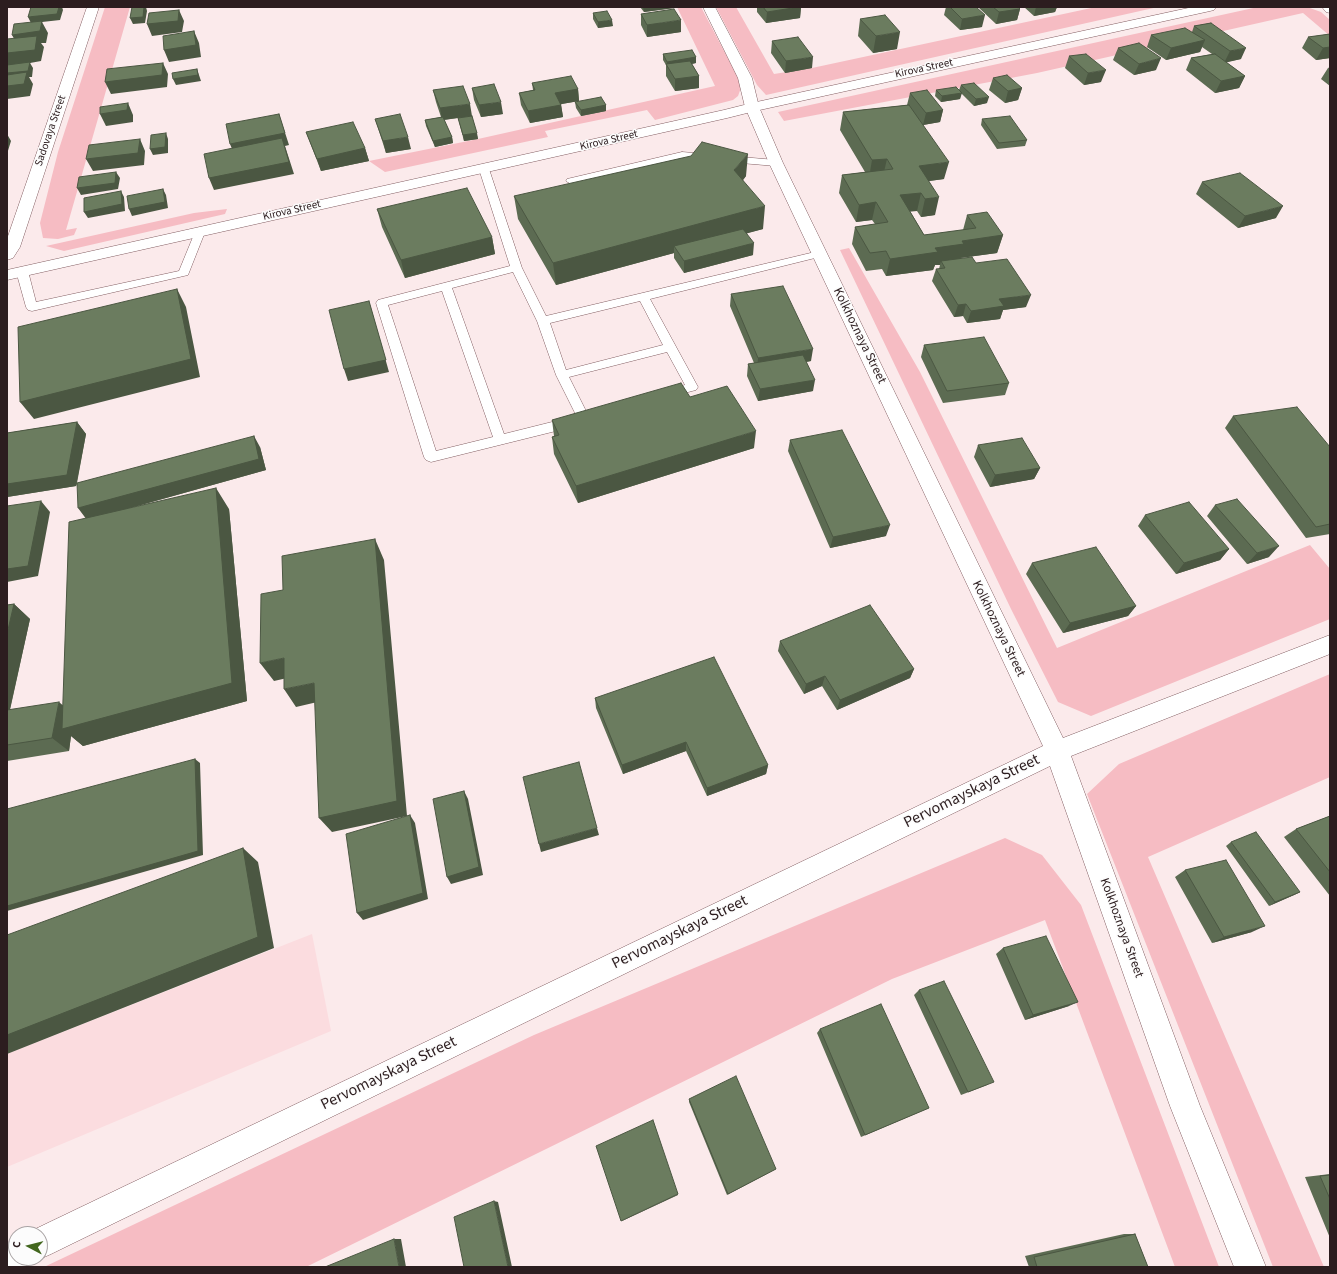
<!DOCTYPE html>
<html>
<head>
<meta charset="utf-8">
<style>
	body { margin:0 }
	#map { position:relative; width:1337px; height:1274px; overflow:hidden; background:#fbeaeb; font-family:"Source Sans 3",sans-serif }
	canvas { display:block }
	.frame { position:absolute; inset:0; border:8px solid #2c1d1f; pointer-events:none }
	.north { position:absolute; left:8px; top:1226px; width:40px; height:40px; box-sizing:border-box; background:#fcfcfc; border:1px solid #a9a3a4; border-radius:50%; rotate:277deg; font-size:11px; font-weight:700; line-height:16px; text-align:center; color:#2c1d1f }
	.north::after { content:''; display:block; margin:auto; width:14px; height:18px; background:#42661e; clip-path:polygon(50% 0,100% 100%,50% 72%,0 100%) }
</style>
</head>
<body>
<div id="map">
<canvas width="1337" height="1274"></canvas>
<div class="frame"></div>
<div class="north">С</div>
</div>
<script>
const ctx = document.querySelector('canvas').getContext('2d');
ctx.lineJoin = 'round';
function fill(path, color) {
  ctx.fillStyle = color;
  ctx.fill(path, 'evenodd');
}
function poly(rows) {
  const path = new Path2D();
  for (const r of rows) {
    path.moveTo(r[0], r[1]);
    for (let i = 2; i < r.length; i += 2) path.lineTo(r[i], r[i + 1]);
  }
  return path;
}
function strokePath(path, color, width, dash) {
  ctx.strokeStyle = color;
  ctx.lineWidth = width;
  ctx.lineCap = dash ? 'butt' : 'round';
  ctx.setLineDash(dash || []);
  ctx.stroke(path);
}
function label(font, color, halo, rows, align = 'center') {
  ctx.font = font + ' "Source Sans 3",sans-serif';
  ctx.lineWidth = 3;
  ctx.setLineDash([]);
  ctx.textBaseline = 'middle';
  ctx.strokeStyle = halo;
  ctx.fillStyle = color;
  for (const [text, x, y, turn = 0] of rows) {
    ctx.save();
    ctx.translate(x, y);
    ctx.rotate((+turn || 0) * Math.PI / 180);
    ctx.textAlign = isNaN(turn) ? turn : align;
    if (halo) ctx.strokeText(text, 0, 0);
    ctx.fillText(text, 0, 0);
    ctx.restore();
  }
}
fill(poly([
	[312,934,331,1031,7,1167,7,1054]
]), '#fbdcdf');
fill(poly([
	[105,7,130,7,66,230,77,228,74,235,58,239,43,238,40,223,58,152],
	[677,7,701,7,742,85,738,96,733,100,655,120,647,110,545,131,548,137,385,172,369,161,478,139,715,86],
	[716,7,736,7,774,74,812,68,1096,7,1158,7,766,95,757,85],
	[1258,7,1307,7,1321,12,1330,20,1330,36,1303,13,1037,73,784,121,778,112],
	[227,209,225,214,64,251,46,246,194,213],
	[849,248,920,372,1057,648,1310,545,1330,569,1330,619,1091,716,1058,702,1011,609,840,250],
	[1330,674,1330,777,1148,857,1324,1267,1273,1267,1087,794,1119,764],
	[1005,838,1042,855,1081,905,1219,1267,1175,1267,1045,920,892,979,306,1267,44,1267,534,1035]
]), '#f6bcc3');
const service = poly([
	[682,152,776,160,781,163,776,166,682,158,571,184,566,181,567,179,682,152],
	[484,166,489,169,522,268,546,316,819,251,824,254,823,256,650,299,698,387,696,390,692,391,666,398,662,397,660,394,662,391,685,385,667,352,569,377,590,419,588,422,584,423,580,422,578,419,556,375,537,321,513,272,452,288,504,434,572,417,576,419,578,422,576,425,572,427,431,462,426,460,424,457,376,303,378,300,510,266,479,169,484,166],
	[442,291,493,437,436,451,388,305,442,291],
	[640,301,663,345,566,370,550,323,640,301],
	[200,229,205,232,188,275,32,311,28,310,26,307,16,271,18,269,26,269,28,271,36,302,179,271,195,232,200,229]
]);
const minor = poly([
	[87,7,99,7,20,247,13,258,7,260,7,239,87,7],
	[703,7,715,7,752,78,759,107,783,163,1063,738,1330,635,1330,654,1071,756,1200,1106,1266,1267,1234,1267,1170,1106,1050,766,51,1254,40,1259,38,1258,40,1258,40,1234,28,1234,29,1232,1043,746,769,163,745,107,738,78,703,7],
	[16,1239,16,1258,31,1258,25,1267,7,1267,7,1243,16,1239]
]);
const tertiary = poly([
	[1322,7,1330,7,1330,13,1326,12,1322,7]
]);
const primary = poly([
	[1193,7,1216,7,1214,10,1210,11,755,111,727,118,7,280,7,270,724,110,752,103,1193,7]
]);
strokePath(service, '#835f63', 1);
strokePath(minor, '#835f63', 1);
strokePath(tertiary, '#835f63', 1);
strokePath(primary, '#835f63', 1);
fill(service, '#fff');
fill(minor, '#fff');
fill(tertiary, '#fff');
fill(primary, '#fff');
fill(poly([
	[640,7,674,7,674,8,644,12],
	[757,7,801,7,800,18,766,23,757,12],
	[946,7,976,7,982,27,960,30,944,15],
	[978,7,1018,7,1020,9,1017,20,996,24],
	[1024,7,1057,7,1055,12,1034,16],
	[593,13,613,26,598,28,593,19],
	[641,14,681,32,647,37,641,25],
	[860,19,897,49,873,53,858,36],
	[1211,23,1241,59,1226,62,1245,76,1239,88,1215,93,1186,70,1191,58,1212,54,1202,47,1200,52,1166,60,1147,47,1151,35,1192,32,1194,26],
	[1330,34,1330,58,1316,60,1302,48,1308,37],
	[772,41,812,68,785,73,771,53],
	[1118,48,1156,70,1134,75,1113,60],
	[663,54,696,57,696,63,692,64,699,76,699,88,675,91,666,76,666,65,663,60],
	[1069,56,1101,82,1084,85,1065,68],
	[1330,67,1330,86,1321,79,1328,68],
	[993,78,1022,88,1018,100,1005,103,989,90],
	[532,83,578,89,579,101,561,104,563,117,530,123,521,105,519,93,533,90],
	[961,85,987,103,974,106,961,93,960,99,941,102,935,96,936,90,959,90],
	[472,88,503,114,481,117,474,100],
	[433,90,472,116,478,139,464,141,458,118,444,120,452,137,453,143,435,147,426,126,425,120,441,117,436,102],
	[910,93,943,110,940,122,923,125,944,179,929,181,935,215,921,217,917,211,910,211,924,235,963,230,967,215,1003,235,997,253,960,258,976,263,1026,307,1003,310,1000,319,967,323,963,316,954,317,932,281,936,269,939,269,940,265,935,265,933,270,886,276,882,269,866,271,852,244,855,227,875,224,872,220,856,222,839,193,842,175,865,172,840,130,843,112,907,105],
	[575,102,606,105,606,111,581,116,576,108],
	[375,119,411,149,386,153,379,131],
	[982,119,1027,140,1025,146,997,149,981,125],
	[306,132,365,148,369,161,321,171],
	[746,176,743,180,763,229,747,233,753,255,684,273,674,258,674,253,556,285,518,219,514,196],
	[1202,182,1276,218,1238,228,1196,194],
	[377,209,492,237,495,254,405,278,382,227],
	[731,294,811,361,806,362,813,391,758,401,747,376,748,364,754,363,730,306],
	[924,345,1009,383,1005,395,943,403,921,357],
	[690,397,754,448,578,503,554,454,552,437,554,436,552,420],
	[1233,416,1330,447,1330,534,1306,538,1225,428],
	[77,422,86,434,77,483,260,447,266,470,127,509,229,509,247,701,83,746,71,736,69,751,7,761,7,605,14,604,30,619,10,710,63,705,86,518,77,484,76,486,7,497,7,433],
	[790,440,886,536,830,548,788,451],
	[978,445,1040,468,1034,479,990,487,974,457],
	[1215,505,1269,557,1247,564,1207,516],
	[1145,515,1229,549,1220,560,1176,574,1138,526],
	[1032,563,1136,606,1128,616,1063,633,1026,574],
	[780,641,914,669,910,678,837,710,822,686,804,694,778,651],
	[595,698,768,765,766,774,707,796,686,751,623,774,596,708],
	[1330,816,1330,896,1284,837,1296,829],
	[1231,842,1300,892,1294,895,1269,906,1226,846],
	[1185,870,1252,932,1212,943,1175,877],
	[1003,948,1069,1006,1025,1020,996,954],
	[919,990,987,1085,961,1095,914,995],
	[820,1029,929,1108,861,1137,817,1033],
	[689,1099,776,1169,727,1195,689,1102],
	[1330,1174,1330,1238,1305,1177],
	[1124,1234,1135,1234,1148,1267,1029,1267,1025,1256]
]), '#5c6b52');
fill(poly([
	[59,7,62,7,63,10,60,20,42,22,48,33,46,43,41,43,44,47,41,61,30,63,33,68,32,77,29,77,33,84,30,96,7,99,7,53,18,46,12,35,31,23,28,17],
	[144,7,146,7,147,11,145,23,133,24,130,18],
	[643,7,674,7,674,8,644,12],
	[799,7,801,7,800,18,766,23,767,12],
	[1036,7,1057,7,1055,12,1034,16],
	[1020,9,1017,20,996,24,999,12],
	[179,10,184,21,182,32,152,36,147,24],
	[985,15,982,27,960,30,962,19],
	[612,20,613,26,598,28,598,22],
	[681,20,681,32,647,37,647,25],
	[194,31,199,43,201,57,169,62,164,50],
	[900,32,897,49,873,53,876,36],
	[1205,40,1200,52,1166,60,1171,48],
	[1330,47,1330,58,1316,60,1323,48],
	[1246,48,1241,59,1224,63,1230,51],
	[696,57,696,63,668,68,667,66,667,62],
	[813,57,812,68,785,73,786,61],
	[1161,58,1156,70,1134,75,1139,64],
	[163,63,168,74,167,87,111,94,105,82],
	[197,69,201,81,176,85,173,79],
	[1106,70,1101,82,1084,85,1088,73],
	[699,76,699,88,675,91,675,79],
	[1245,76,1239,88,1215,93,1221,81],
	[1022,88,1018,100,1005,103,1008,91],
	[578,89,579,101,556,105,555,93],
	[962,93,960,99,941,102,942,96],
	[989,97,987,103,974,106,976,99],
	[501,102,503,114,481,117,479,105],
	[128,103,133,115,133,122,106,126,100,114],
	[470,104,472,116,442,120,440,108],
	[561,105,563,117,530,123,528,111],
	[606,105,606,111,581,116,581,110],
	[943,110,940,122,923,125,926,113],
	[279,114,289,145,285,146,294,174,214,190,209,178,235,156,230,144],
	[166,133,168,139,168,153,153,155,150,149],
	[477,133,478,139,464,141,463,135],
	[7,134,11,141,7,154],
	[408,137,411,149,386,153,383,141],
	[452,137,453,143,435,147,433,141],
	[140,139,145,151,144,165,93,171,86,159],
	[365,148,369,161,321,171,317,159],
	[748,154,746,176,733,193,734,170],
	[887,159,883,176,869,178,872,160],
	[949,162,944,179,914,183,919,166],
	[116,172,120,178,118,189,81,195,77,188],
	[163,189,166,195,168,208,132,216,129,209],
	[121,191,124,197,125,211,88,218,84,212],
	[921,193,917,211,896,213,900,195],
	[939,197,935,215,921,217,925,199],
	[876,202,872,220,856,222,859,205],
	[765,206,763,229,679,252,674,246,674,253,556,285,553,263],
	[1283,206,1276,218,1238,228,1245,216],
	[1003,235,997,253,960,258,959,262,941,261,940,265,935,265,933,270,886,276,890,259,935,248,962,241],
	[492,237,495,254,405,278,401,260],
	[754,243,753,255,684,273,684,261],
	[177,289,186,307,200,377,34,419,20,402],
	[1031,295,1026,307,1003,310,1000,319,967,323,971,311,999,299],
	[369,301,389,372,348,381,344,369],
	[966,304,963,316,954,317,958,305],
	[813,349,811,361,757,370,758,358],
	[815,380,813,391,758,401,760,389],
	[77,422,86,434,76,486,7,497,7,484],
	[756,431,754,448,578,503,576,486],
	[254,436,260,447,266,470,87,520,78,508],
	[1040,468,1034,479,990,487,995,475],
	[216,488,229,509,247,701,83,746,71,736,69,751,52,738,59,702,75,716],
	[41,501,50,512,38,576,7,582,7,569],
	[890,525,886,536,830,548,833,537],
	[375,539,384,560,407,816,332,832,319,818],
	[1279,546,1269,557,1247,564,1257,553],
	[1229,549,1220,560,1176,574,1184,563],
	[14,604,30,619,7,722,7,634],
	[1136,606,1128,616,1063,633,1070,623],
	[284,658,296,676,274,681,260,663],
	[914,669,910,678,837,710,840,700],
	[825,676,822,686,804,694,806,684],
	[314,683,326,700,296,707,284,689],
	[686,742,686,751,623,774,622,765],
	[195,759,200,763,203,855,7,911,7,906],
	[768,765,766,774,707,796,707,788],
	[464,791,468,799,483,875,451,884,447,877],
	[410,815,415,823,428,899,363,920,357,913],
	[597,828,599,835,541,852,539,844],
	[243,848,258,862,274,948,7,1054,7,1035],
	[1300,892,1294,895,1269,906,1275,902],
	[1265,926,1252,932,1212,943,1224,937],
	[1078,1002,1069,1006,1025,1020,1033,1015],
	[678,1194,678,1195,622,1221,621,1221],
	[494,1201,498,1202,512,1267,508,1267],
	[394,1239,401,1239,406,1267,399,1267]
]), '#4b5742');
const building = poly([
	[31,7,59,7,57,14,28,17,31,7],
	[132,7,144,7,143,17,130,18,132,7],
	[763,7,799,7,767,12,763,7],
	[950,7,976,7,985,15,962,19,950,7],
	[993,7,1018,7,1020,9,999,12,993,7],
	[674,9,681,20,647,25,641,14,674,9],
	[179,10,178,21,147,24,149,13,179,10],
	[607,11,612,20,598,22,593,13,607,11],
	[885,15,900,32,876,36,860,19,885,15],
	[42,21,40,31,12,35,14,24,42,21],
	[1211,23,1246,48,1230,51,1194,26,1211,23],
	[1185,28,1205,40,1171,48,1151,35,1185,28],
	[194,31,196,45,164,50,163,36,194,31],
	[1330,34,1330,47,1323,48,1308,37,1330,34],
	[37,36,35,50,7,53,7,39,37,36],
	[798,37,813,57,786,61,772,41,798,37],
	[1139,43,1161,58,1139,64,1118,48,1139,43],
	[692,50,696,57,667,62,663,54,692,50],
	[1086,54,1106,70,1088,73,1069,56,1086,54],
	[1215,54,1245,76,1221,81,1191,58,1215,54],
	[690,61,699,76,675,79,666,64,690,61],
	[30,62,28,71,7,73,7,65,30,62],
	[163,63,162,75,105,82,107,69,163,63],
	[197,69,198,75,173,79,172,73,197,69],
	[27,72,24,84,7,86,7,75,27,72],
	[1007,75,1022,88,1008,91,993,78,1007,75],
	[571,76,578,89,555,93,561,105,528,111,519,93,535,90,532,83,571,76],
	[974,83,989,97,976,99,961,85,974,83],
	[494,84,501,102,479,105,472,88,494,84],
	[463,86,470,104,440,108,433,90,463,86],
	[956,87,962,93,942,96,936,90,956,87],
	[927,90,943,110,926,113,910,93,927,90],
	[601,97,606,105,581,110,575,102,601,97],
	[128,103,127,110,100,114,100,107,128,103],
	[909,105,949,162,919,166,939,197,925,199,921,193,900,195,924,235,976,228,967,215,987,212,1003,235,962,241,964,244,935,248,938,252,890,259,886,251,870,253,855,227,888,222,876,202,859,205,842,175,893,169,887,159,872,160,843,112,909,105],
	[279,114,285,133,230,144,226,124,279,114],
	[400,114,408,137,383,141,375,119,400,114],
	[472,116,477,133,463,135,458,118,472,116],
	[1010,116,1027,140,999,143,982,119,1010,116],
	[443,117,452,137,433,141,425,120,443,117],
	[353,122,365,148,317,159,306,132,353,122],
	[166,133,165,147,150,149,151,135,166,133],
	[282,138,289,162,209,178,204,154,282,138],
	[140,139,138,153,86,159,89,145,140,139],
	[702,142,748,154,734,170,765,206,553,263,514,196,691,156,702,142],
	[116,172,115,183,77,188,79,177,116,172],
	[1240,173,1283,206,1245,216,1202,182,1240,173],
	[467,188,492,237,401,260,377,209,467,188],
	[163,189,165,202,129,209,127,196,163,189],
	[121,191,122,204,84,212,84,198,121,191],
	[743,229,754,243,684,261,674,246,743,229],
	[972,257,976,263,1007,259,1031,295,999,299,1004,306,971,311,966,304,958,305,936,269,945,268,941,261,972,257],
	[783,286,813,349,758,358,731,294,783,286],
	[177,289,191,359,20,402,18,327,177,289],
	[369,301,386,360,344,369,329,310,369,301],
	[984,337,1009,383,947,391,924,345,984,337],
	[803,355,815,380,760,389,748,364,803,355],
	[681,383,690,397,727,386,756,431,576,486,552,437,559,435,552,420,681,383],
	[1297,407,1330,447,1330,524,1316,527,1233,416,1297,407],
	[77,422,67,475,7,484,7,433,77,422],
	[842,430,890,525,833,537,790,440,842,430],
	[254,436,259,459,78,508,77,483,254,436],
	[1022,438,1040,468,995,475,978,445,1022,438],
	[216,488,232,683,62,729,69,522,216,488],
	[1237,499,1279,546,1257,553,1215,505,1237,499],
	[41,501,28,566,7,569,7,506,41,501],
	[1189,502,1229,549,1184,563,1145,515,1189,502],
	[375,539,397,801,319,818,314,683,284,689,284,658,260,663,261,594,283,590,282,556,375,539],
	[1096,547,1136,606,1070,623,1032,563,1096,547],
	[14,604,7,634,7,605,14,604],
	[870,605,914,669,840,700,825,676,806,684,780,641,870,605],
	[714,657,768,765,707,788,686,742,622,765,595,698,714,657],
	[59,702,52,738,7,745,7,710,59,702],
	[195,759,198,851,7,906,7,809,195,759],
	[579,762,597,828,539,844,523,777,579,762],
	[464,791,479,867,447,877,433,799,464,791],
	[410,815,423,893,357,913,346,834,410,815],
	[1330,816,1330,872,1296,829,1330,816],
	[1256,832,1300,892,1275,902,1231,842,1256,832],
	[243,848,258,937,7,1035,7,935,243,848],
	[1226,860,1265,926,1224,937,1185,870,1226,860],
	[1046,936,1078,1002,1033,1015,1003,948,1046,936],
	[944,981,994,1082,968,1092,919,990,944,981],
	[881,1004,929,1108,865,1135,820,1029,881,1004],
	[736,1076,776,1169,728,1194,689,1099,736,1076],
	[653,1120,678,1194,621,1221,596,1146,653,1120],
	[1330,1175,1330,1199,1320,1176,1330,1175],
	[494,1201,508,1267,464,1267,454,1217,494,1201],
	[1135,1234,1148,1267,1037,1267,1034,1257,1135,1234],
	[394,1239,399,1267,325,1267,394,1239]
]);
fill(building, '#6b7c5f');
strokePath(building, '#4b5742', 1);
label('11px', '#2c1d1f', '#fcfcfc', [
	["Kirova Street",924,69,-12],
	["Sadovaya Street",51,131,-71],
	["Kirova Street",609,141,-13],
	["Kirova Street",292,211,-13]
]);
label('13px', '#2c1d1f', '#fcfcfc', [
	["Kolkhoznaya Street",859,336,64],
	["Kolkhoznaya Street",998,629,64],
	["Kolkhoznaya Street",1121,928,70]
]);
label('16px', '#2c1d1f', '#fcfcfc', [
	["Pervomayskaya Street",972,792,-26],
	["Pervomayskaya Street",680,933,-26],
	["Pervomayskaya Street",389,1074,-26]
]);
</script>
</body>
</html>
